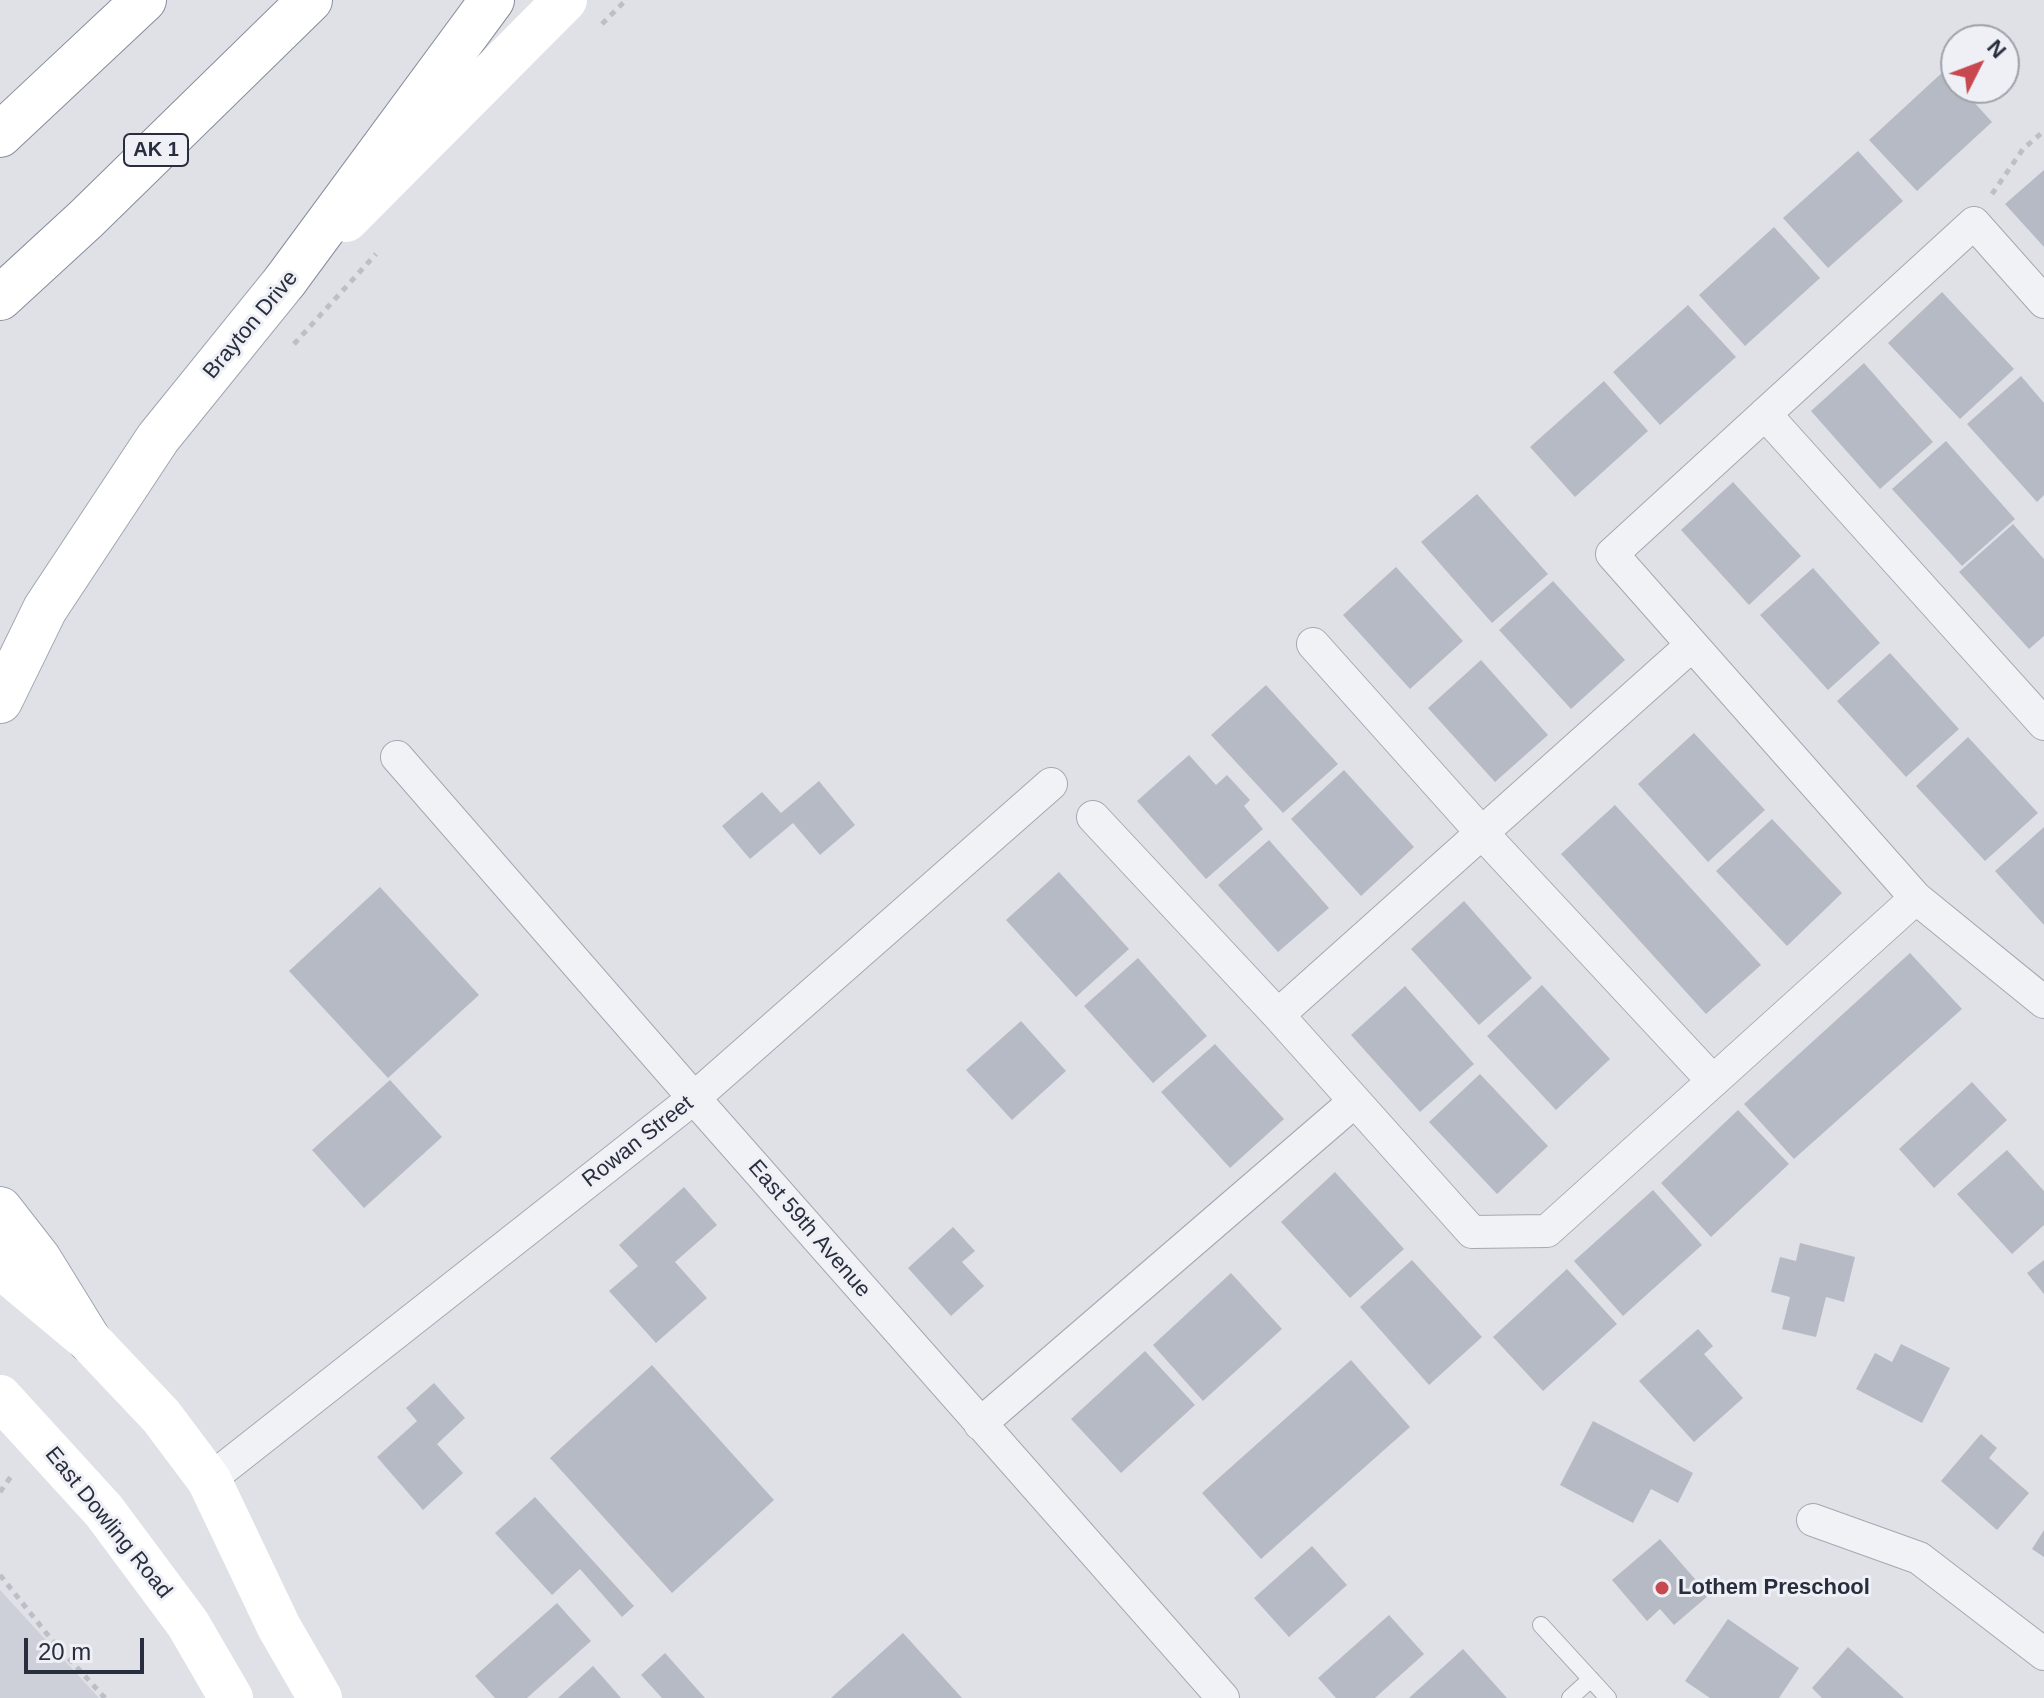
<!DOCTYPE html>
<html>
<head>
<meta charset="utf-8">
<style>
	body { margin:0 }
	#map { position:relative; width:2044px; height:1698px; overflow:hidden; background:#dfe1e7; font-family:Arial,sans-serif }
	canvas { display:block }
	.north { position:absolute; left:1940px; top:24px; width:80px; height:80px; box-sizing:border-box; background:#eef0f5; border:2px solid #9fa2ab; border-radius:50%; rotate:48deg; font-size:22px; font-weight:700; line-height:32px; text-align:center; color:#282e3d }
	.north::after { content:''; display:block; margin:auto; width:28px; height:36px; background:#c7494f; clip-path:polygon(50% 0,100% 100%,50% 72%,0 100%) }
	.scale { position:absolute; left:24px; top:1638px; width:120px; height:36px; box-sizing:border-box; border:4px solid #282e3d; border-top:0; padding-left:10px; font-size:24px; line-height:28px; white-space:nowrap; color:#282e3d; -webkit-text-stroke:6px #eef0f5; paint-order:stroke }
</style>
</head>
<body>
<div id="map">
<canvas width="2044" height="1698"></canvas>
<div class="north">N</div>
<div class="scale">20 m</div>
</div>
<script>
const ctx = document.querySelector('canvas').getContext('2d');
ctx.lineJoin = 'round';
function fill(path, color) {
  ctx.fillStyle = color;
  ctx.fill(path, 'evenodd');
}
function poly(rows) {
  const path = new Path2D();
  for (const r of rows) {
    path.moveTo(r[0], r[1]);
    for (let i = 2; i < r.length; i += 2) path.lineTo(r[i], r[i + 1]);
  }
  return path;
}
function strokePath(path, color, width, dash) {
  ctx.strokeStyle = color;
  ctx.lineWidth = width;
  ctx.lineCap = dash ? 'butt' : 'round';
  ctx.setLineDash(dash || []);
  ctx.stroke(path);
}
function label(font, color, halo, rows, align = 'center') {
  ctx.font = font + ' Arial,sans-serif';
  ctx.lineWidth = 6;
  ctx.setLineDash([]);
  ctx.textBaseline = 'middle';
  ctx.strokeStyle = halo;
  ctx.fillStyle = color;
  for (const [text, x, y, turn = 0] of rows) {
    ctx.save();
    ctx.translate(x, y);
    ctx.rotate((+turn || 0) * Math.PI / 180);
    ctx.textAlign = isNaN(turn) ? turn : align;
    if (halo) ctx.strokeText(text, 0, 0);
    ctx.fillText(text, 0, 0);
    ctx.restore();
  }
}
fill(poly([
	[0,1590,99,1698,0,1698]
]), '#cdd0d9');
fill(poly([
	[1945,70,1956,82,1956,88,1961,88,1992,122,1917,191,1869,140],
	[1858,151,1903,201,1828,268,1783,218],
	[2044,170,2044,247,2005,204],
	[1774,227,1820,278,1745,346,1699,295],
	[1942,292,2014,369,1960,419,1888,343],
	[1688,305,1736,357,1660,425,1613,372],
	[1864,363,1933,442,1880,489,1811,411],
	[2021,376,2044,403,2044,495,2037,502,1967,424],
	[1604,381,1648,431,1575,497,1530,447],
	[1946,441,2015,519,1962,566,1892,489],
	[1733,482,1801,556,1749,605,1681,530],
	[1477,494,1548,574,1492,623,1421,542],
	[2013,524,2044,559,2044,636,2029,649,1959,572],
	[1396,567,1463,641,1410,689,1343,615],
	[1813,568,1880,643,1828,690,1760,615],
	[1553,581,1625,660,1571,709,1499,630],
	[1890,653,1959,729,1906,777,1837,701],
	[1481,660,1548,735,1495,782,1428,708],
	[1266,685,1338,764,1283,813,1211,735],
	[1694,733,1765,810,1708,862,1638,784],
	[1968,737,2038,813,1985,861,1916,786],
	[1189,755,1216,785,1227,775,1250,800,1244,806,1263,829,1206,879,1137,801],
	[1344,770,1414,847,1361,896,1291,819],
	[819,781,855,825,820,855,793,823,750,859,722,826,762,792,781,813],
	[1615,805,1761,965,1706,1014,1561,854],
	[1772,819,1842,893,1787,946,1716,871],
	[2044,827,2044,925,1995,871],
	[1269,840,1329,908,1278,952,1218,885],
	[1059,872,1129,949,1076,997,1006,920],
	[380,887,479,995,388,1078,289,971],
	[1464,901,1532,978,1479,1025,1411,949],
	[1910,953,1962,1009,1794,1159,1744,1104],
	[1138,958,1207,1036,1153,1083,1084,1006],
	[1542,985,1610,1059,1556,1110,1487,1036],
	[1405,986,1474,1064,1420,1112,1351,1035],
	[1021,1021,1066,1071,1012,1120,966,1070],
	[1215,1044,1284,1119,1230,1168,1161,1092],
	[1480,1074,1548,1146,1497,1194,1429,1122],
	[390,1080,442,1137,364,1208,312,1150],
	[1972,1082,2007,1120,1934,1188,1899,1149],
	[1738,1110,1789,1164,1711,1237,1661,1183],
	[2007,1150,2044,1191,2044,1225,2012,1254,1957,1194],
	[1335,1172,1404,1249,1350,1298,1281,1222],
	[684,1187,717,1225,675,1262,707,1298,656,1343,609,1291,638,1266,619,1245],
	[1653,1190,1702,1245,1623,1316,1574,1261],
	[953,1227,975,1251,962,1262,984,1286,951,1316,908,1268],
	[1800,1243,1855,1257,1844,1302,1826,1297,1816,1337,1782,1329,1790,1297,1771,1292,1780,1257,1796,1261],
	[1412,1260,1482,1337,1429,1385,1360,1307],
	[2044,1260,2044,1294,2027,1273],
	[1567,1269,1617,1324,1543,1391,1493,1337],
	[1231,1273,1282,1329,1203,1401,1153,1345],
	[1698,1329,1713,1346,1704,1354,1743,1398,1694,1442,1639,1381],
	[1901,1344,1950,1368,1922,1423,1856,1389,1875,1353,1892,1362],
	[1145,1351,1195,1405,1121,1473,1071,1419],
	[1351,1360,1410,1427,1261,1559,1202,1493],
	[652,1365,774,1500,672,1593,550,1458],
	[434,1383,465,1418,437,1444,463,1473,423,1510,377,1457,417,1421,406,1408],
	[1593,1421,1693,1473,1678,1503,1651,1489,1633,1523,1560,1485],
	[1981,1434,1997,1448,1989,1458,2029,1493,1997,1530,1941,1481],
	[535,1497,634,1606,622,1617,580,1569,552,1595,495,1533],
	[2044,1530,2044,1557,2032,1549],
	[1660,1539,1709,1595,1674,1625,1660,1609,1647,1621,1612,1580],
	[1312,1546,1347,1585,1289,1637,1254,1598],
	[557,1603,591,1641,527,1698,495,1698,475,1676],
	[1389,1615,1424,1654,1375,1698,1336,1698,1318,1678],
	[1728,1619,1799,1668,1779,1698,1710,1698,1685,1681],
	[903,1633,962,1698,831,1698],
	[1848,1647,1904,1698,1822,1698,1812,1688],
	[1463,1649,1507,1698,1409,1698],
	[665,1653,705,1698,662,1698,641,1675],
	[593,1666,621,1698,558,1698]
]), '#b6bac4');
const service = poly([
	[1541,1625,1608,1698],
	[1570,1698,1591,1679]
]);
const minor = poly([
	[2044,302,1974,223,1612,554,1916,898,2044,1002],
	[1765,414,2044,724],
	[1313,644,1482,833,1713,1081],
	[397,757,694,1098,1223,1698],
	[1093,817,1278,1015,1472,1232,1547,1231,1916,898],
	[1278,1015,1692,645],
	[980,1424,1355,1101],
	[209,1480,694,1098,1051,784],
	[1813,1520,1919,1558,2044,1654]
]);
const primary = poly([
	[0,701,45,609,158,438,285,281],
	[0,1209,39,1259,89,1340]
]);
const motorway = poly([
	[0,135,144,0],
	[285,281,492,0],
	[0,298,86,219,310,0]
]);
strokePath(service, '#a4a8b1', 18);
strokePath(minor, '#a4a8b1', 34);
strokePath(primary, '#9fa5b2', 46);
strokePath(motorway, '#878d9d', 46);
strokePath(poly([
	[602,24,626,0],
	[1992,194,2023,149,2044,131],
	[294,344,376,254],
	[0,1492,12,1475,10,1474],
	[0,1575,51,1639,105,1698]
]), '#bdbfc6', 5, [6, 6]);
strokePath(service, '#f1f2f6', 16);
strokePath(minor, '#f1f2f6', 32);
strokePath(poly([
	[346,220,565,0],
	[0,1266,89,1340,161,1416,209,1480,279,1627,320,1698],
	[0,1397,104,1511,188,1624,231,1698]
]), '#fff', 44);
strokePath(primary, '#fff', 44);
strokePath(motorway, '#fff', 44);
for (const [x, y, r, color] of [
	[1662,1588,8,"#c7494f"]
]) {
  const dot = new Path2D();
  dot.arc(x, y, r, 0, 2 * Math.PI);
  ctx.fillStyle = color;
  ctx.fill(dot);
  strokePath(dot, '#eef0f5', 3);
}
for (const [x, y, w] of [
	[156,150,64]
]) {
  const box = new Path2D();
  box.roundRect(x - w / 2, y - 16, w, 32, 6);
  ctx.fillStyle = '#eef0f5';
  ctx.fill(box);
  strokePath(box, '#282e3d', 2);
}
label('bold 20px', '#282e3d', null, [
	["AK 1",156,150]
]);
label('22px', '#282e3d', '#eef0f5', [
	["Brayton Drive",251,325,-50],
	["Rowan Street",638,1142,-38],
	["East 59th Avenue",809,1229,49],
	["East Dowling Road",108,1523,51]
]);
label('bold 22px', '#282e3d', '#eef0f5', [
	["Lothem Preschool",1678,1588]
], 'left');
</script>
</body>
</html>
